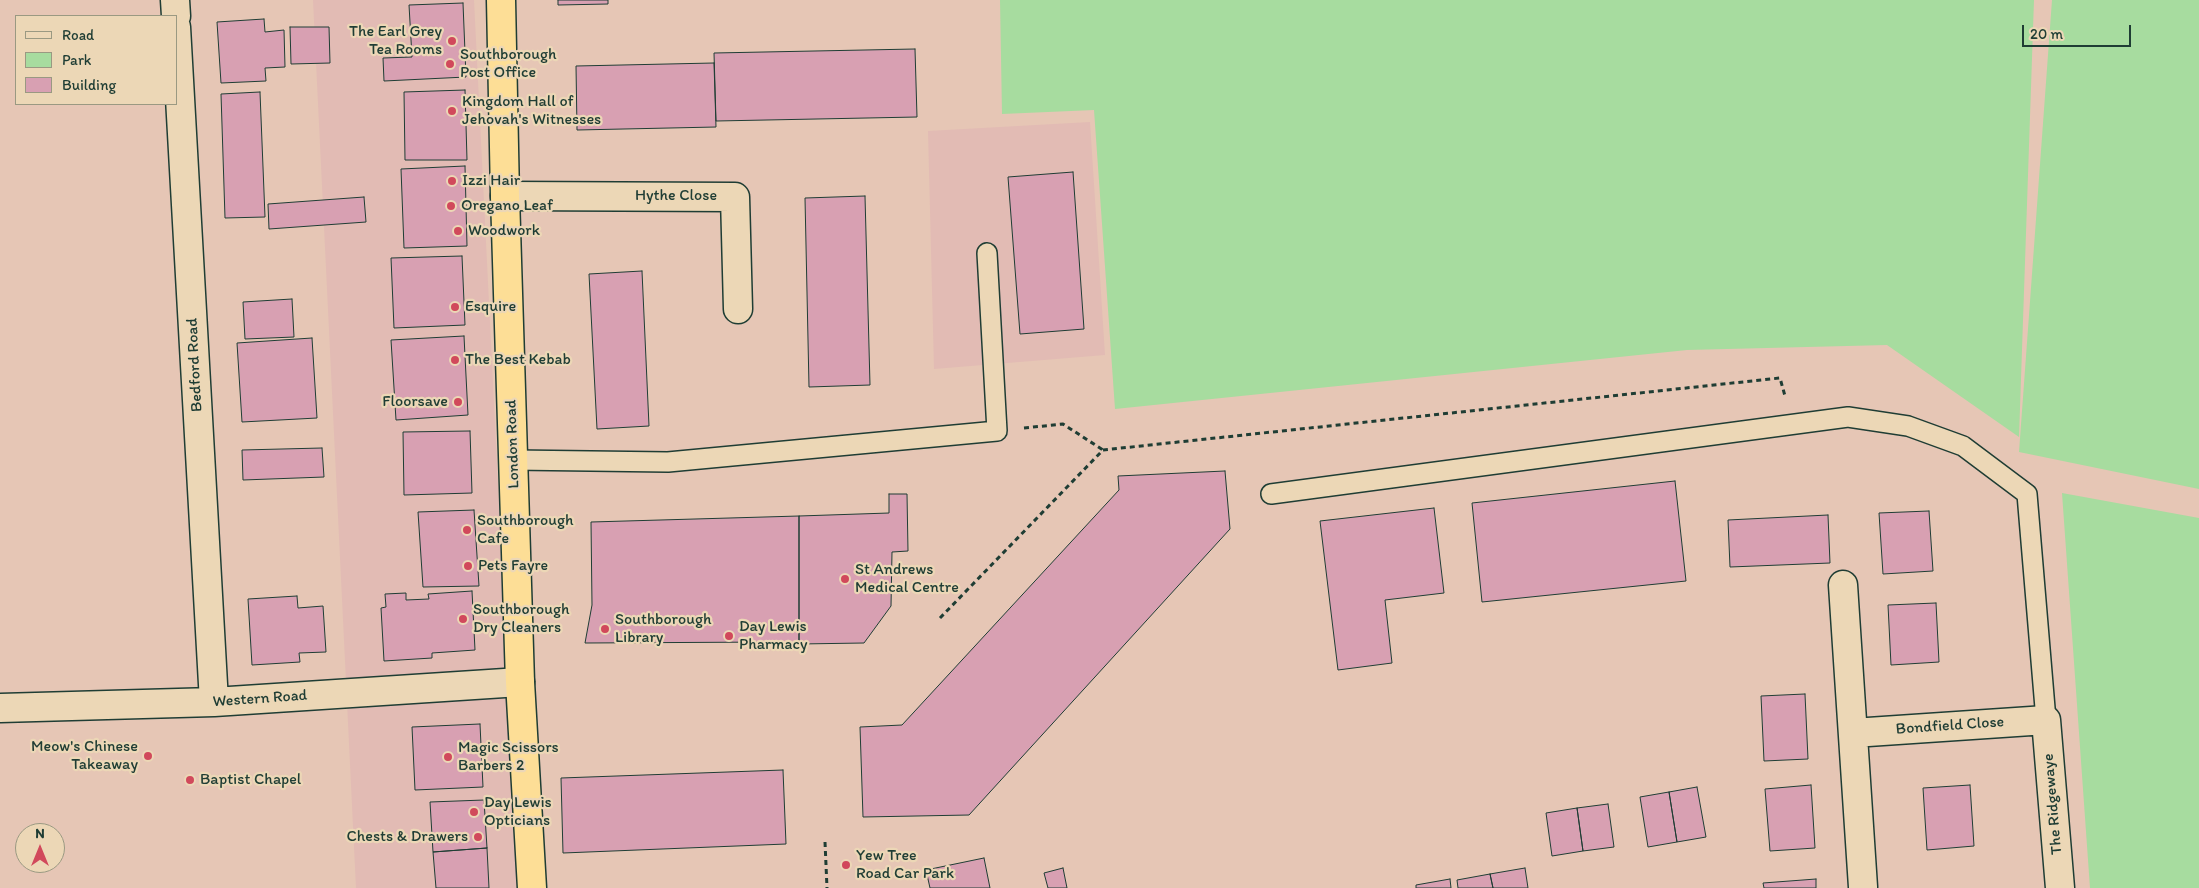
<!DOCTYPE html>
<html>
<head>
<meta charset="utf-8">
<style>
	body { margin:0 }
	#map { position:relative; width:2199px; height:888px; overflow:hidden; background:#e6c6b5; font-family:Itim,sans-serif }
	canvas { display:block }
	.legend { position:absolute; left:15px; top:15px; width:162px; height:90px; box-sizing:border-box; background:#ecd7b6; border:1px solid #9a9982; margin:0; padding:6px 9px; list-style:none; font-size:15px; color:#1f3d34 }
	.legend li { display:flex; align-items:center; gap:10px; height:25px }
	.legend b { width:25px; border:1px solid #9a9982 }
	.north { position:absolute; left:15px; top:823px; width:50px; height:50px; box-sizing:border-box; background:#ecd7b6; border:1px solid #9a9982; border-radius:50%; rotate:0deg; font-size:14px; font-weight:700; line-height:20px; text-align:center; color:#1f3d34 }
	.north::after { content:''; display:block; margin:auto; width:18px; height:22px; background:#d1495b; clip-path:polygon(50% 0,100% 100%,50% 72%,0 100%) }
	.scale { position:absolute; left:2022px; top:25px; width:109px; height:22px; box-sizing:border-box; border:2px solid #1f3d34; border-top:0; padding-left:6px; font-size:15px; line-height:18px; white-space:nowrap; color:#1f3d34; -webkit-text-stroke:4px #ecd7b6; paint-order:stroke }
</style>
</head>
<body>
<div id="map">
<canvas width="2199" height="888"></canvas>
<ul class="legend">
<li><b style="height:6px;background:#ecd7b6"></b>Road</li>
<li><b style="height:14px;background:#a7dc9f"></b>Park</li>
<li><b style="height:14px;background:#d8a0b2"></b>Building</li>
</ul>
<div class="north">N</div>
<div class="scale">20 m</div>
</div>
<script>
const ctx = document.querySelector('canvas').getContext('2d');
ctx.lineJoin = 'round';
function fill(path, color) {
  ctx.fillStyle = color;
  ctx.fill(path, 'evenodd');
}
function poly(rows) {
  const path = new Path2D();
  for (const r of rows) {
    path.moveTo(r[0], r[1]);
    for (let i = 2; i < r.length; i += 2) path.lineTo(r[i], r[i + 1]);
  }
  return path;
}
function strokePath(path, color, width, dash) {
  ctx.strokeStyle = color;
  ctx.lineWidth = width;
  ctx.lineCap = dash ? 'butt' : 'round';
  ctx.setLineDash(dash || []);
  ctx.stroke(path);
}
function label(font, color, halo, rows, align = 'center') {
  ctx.font = font + ' Itim,sans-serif';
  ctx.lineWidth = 4.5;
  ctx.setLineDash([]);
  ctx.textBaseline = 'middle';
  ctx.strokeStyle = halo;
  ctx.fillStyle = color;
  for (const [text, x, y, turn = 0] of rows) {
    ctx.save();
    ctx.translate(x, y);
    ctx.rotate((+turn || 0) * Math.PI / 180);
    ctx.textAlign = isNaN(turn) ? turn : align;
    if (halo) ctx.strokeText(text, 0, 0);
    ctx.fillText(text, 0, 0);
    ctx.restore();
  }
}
fill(poly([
	[313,0,474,0,518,888,356,888],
	[1090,122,1105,355,934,369,928,131]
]), '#e2bbb4');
fill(poly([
	[1000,0,2034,0,2019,437,1887,345,1687,350,1115,409,1094,110,1002,114],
	[2052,0,2199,0,2199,489,2019,452],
	[2062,493,2199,518,2199,888,2090,888]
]), '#a7dc9f');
const building = poly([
	[558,0,608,0,608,4,558,5,558,0],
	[463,3,466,77,384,81,383,58,412,57,409,5,463,3],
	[264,19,265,32,284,30,285,67,265,68,266,81,221,83,217,22,264,19],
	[290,27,329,27,330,63,291,64,290,27],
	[915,49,917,117,716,121,714,53,915,49],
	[714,63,716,127,577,130,576,66,714,63],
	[465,90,467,160,405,160,404,92,465,90],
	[260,92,265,217,225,218,221,94,260,92],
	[465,166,467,246,404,248,401,169,465,166],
	[1073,172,1084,329,1020,334,1008,177,1073,172],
	[865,196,870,385,809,387,805,198,865,196],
	[364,197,366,222,269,229,268,204,364,197],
	[462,256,465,325,394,328,391,258,462,256],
	[642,271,649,426,597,429,589,274,642,271],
	[292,299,294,337,245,339,243,302,292,299],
	[464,336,468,415,396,420,391,340,464,336],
	[312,338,317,418,242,422,237,343,312,338],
	[470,431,472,493,404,495,403,432,470,431],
	[322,448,324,477,243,480,242,450,322,448],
	[1225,471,1230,529,969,815,863,817,860,727,902,725,1119,490,1118,476,1225,471],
	[1675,481,1686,581,1482,602,1472,503,1675,481],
	[889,494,907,494,908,551,892,552,891,606,864,643,799,644,799,516,889,513,889,494],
	[1434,508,1444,593,1385,600,1392,663,1338,670,1320,521,1434,508],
	[474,510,479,586,423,587,418,512,474,510],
	[1929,511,1933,571,1883,574,1879,513,1929,511],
	[1828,515,1830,563,1730,567,1728,520,1828,515],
	[799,516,799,644,774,642,585,643,592,605,591,522,799,516],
	[472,591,475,650,432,653,432,658,384,661,381,608,386,607,385,594,406,593,406,600,429,599,428,594,472,591],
	[297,596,298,608,323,606,326,652,299,653,300,662,252,665,248,599,297,596],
	[1936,603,1939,662,1891,665,1888,605,1936,603],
	[1805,694,1808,759,1764,761,1761,696,1805,694],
	[480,724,483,787,415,790,412,727,480,724],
	[783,770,786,844,563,853,561,778,783,770],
	[1811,785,1815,848,1770,851,1765,789,1811,785],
	[1970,785,1974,846,1927,850,1923,788,1970,785],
	[1697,787,1706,837,1677,842,1669,792,1697,787],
	[1669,792,1677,842,1648,847,1640,797,1669,792],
	[484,800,487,848,433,852,430,802,484,800],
	[1608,804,1614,847,1583,851,1577,808,1608,804],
	[1577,808,1583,851,1552,856,1546,813,1577,808],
	[487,848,489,888,436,888,433,852,487,848],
	[984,858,990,888,930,888,926,870,984,858],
	[1063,868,1067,888,1048,888,1044,873,1063,868],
	[1525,868,1528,888,1493,888,1490,874,1525,868],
	[1490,874,1493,888,1458,888,1457,880,1490,874],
	[1450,879,1451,888,1416,888,1416,885,1450,879],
	[1816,879,1816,888,1764,888,1763,883,1816,879]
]);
fill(building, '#d8a0b2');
strokePath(building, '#1f3d34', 1);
const lane = poly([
	[513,460,668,462,997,431,987,253],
	[1271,494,1848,417,1908,426,1963,446,2027,494,2046,720]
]);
const street = poly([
	[175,0,176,16],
	[176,27,214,702],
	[505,196,735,197,738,309],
	[1843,585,1863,887],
	[0,708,214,702,520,682],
	[1853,733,2046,720,2060,888]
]);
const highway = poly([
	[501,0,505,196,520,682,532,888]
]);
strokePath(lane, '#1f3d34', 22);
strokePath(street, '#1f3d34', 31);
strokePath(highway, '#1f3d34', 31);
strokePath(poly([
	[1024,428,1063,424,1103,450],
	[940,618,1103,450,1780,378,1785,396],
	[825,842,827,888]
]), '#1f3d34', 3, [5, 4]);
strokePath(lane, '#ecd7b6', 19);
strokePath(street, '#ecd7b6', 28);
strokePath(highway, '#fdde96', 28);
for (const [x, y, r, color] of [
	[452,41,5,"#d1495b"],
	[450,64,5,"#d1495b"],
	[452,111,5,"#d1495b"],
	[452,181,5,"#d1495b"],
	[451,206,5,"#d1495b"],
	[458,231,5,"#d1495b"],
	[455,307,5,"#d1495b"],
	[455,360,5,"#d1495b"],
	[458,402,5,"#d1495b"],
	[467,530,5,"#d1495b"],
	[468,566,5,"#d1495b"],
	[845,579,5,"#d1495b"],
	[463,619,5,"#d1495b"],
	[605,629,5,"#d1495b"],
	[729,636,5,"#d1495b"],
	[148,756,5,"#d1495b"],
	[448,757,5,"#d1495b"],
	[190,780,5,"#d1495b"],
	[474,812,5,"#d1495b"],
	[478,837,5,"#d1495b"],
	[846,865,5,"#d1495b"]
]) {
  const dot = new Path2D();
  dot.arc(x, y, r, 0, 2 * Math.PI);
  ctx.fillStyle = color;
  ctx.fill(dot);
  strokePath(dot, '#ecd7b6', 2);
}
label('16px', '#1f3d34', '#ecd7b6', [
	["The Earl Grey",442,32,"right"],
	["Tea Rooms",442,50,"right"],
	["Southborough",460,55],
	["Post Office",460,73],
	["Kingdom Hall of",462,102],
	["Jehovah's Witnesses",462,120],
	["Izzi Hair",462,181],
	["Oregano Leaf",461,206],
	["Woodwork",468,231],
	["Esquire",465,307],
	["The Best Kebab",465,360],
	["Floorsave",448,402,"right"],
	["Southborough",477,521],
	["Cafe",477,539],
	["Pets Fayre",478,566],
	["St Andrews",855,570],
	["Medical Centre",855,588],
	["Southborough",473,610],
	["Dry Cleaners",473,628],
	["Southborough",615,620],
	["Library",615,638],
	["Day Lewis",739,627],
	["Pharmacy",739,645],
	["Meow's Chinese",138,747,"right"],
	["Takeaway",138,765,"right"],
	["Magic Scissors",458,748],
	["Barbers 2",458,766],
	["Baptist Chapel",200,780],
	["Day Lewis",484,803],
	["Opticians",484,821],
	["Chests & Drawers",468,837,"right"],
	["Yew Tree",856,856],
	["Road Car Park",856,874]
], 'left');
label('16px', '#1f3d34', '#ecd7b6', [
	["Hythe Close",676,196],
	["Bedford Road",195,365,-93],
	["London Road",513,444,-92],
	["Western Road",260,699,-4],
	["Bondfield Close",1950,726,-4],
	["The Ridgewaye",2053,804,-95]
]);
</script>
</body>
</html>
